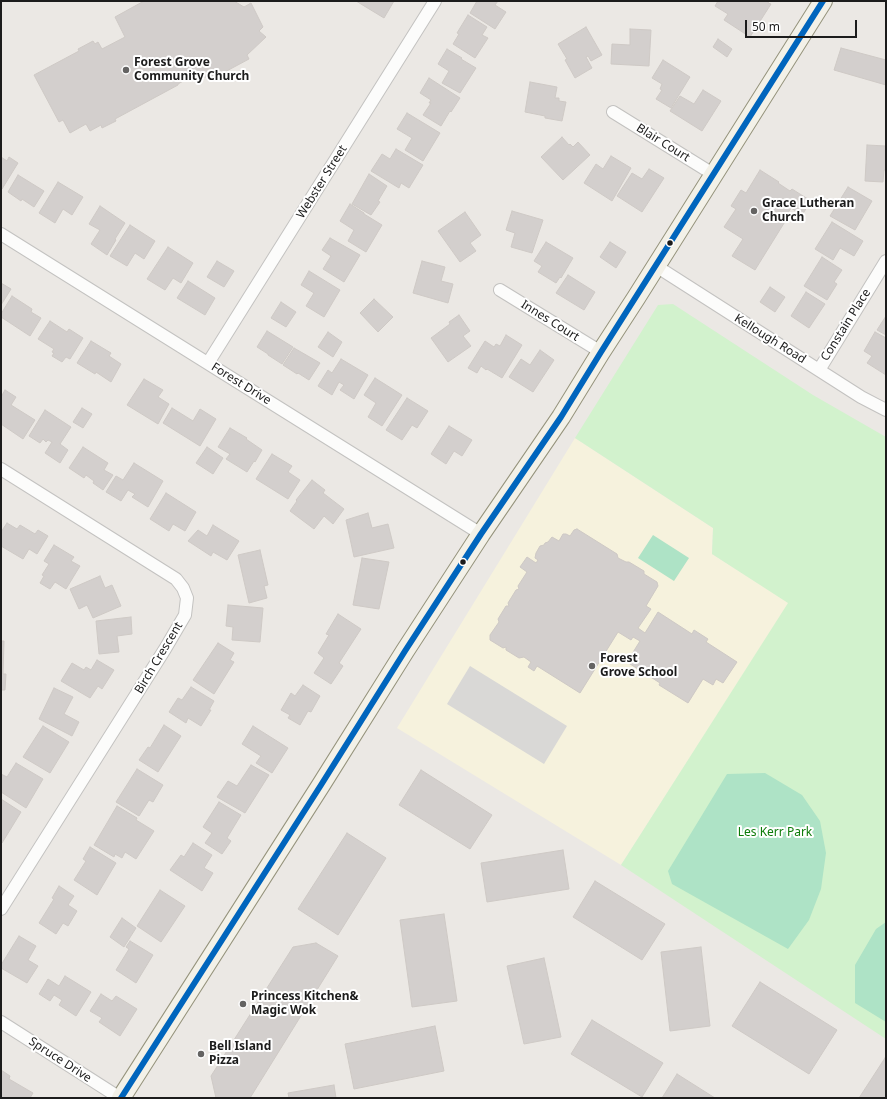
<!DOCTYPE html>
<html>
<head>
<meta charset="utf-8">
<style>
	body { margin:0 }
	#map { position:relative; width:887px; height:1099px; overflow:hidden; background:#ebe8e4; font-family:"Noto Sans",sans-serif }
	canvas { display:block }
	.frame { position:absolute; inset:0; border:2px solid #1c1c1c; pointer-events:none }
	.scale { position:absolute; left:745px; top:20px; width:112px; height:18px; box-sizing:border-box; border:2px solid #1c1c1c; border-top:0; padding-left:5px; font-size:12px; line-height:14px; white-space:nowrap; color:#1c1c1c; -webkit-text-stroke:3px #fff; paint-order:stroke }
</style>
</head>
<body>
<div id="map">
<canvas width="887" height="1099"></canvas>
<div class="frame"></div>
<div class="scale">50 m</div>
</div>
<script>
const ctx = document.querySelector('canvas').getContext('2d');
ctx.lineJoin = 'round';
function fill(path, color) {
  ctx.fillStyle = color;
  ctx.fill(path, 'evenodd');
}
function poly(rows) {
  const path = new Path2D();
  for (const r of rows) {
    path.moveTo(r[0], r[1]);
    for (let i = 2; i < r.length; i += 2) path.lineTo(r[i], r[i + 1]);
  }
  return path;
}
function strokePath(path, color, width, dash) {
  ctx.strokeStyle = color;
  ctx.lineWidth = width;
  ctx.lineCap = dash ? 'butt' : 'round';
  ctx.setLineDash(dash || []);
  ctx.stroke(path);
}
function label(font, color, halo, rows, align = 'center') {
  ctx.font = font + ' "Noto Sans",sans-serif';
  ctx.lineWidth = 4;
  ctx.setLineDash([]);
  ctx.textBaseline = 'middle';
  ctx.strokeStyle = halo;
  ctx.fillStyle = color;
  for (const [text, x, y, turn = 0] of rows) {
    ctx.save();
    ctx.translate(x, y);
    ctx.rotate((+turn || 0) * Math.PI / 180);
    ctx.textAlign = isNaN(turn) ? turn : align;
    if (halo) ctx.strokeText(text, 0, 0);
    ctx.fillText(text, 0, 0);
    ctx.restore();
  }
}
fill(poly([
	[575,438,713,528,712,554,789,603,621,865,397,728]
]), '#f6f2dd');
fill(poly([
	[470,666,567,726,544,764,447,704]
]), '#d9d8d6');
fill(poly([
	[673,304,813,395,886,437,886,1039,621,865,788,603,712,554,713,528,575,438,658,305]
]), '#d2f2cd');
fill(poly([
	[653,535,689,558,674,581,638,558],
	[765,773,802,795,820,821,826,853,821,889,809,920,788,949,672,884,668,871,727,774],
	[886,922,886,1022,855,1003,855,965,876,929]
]), '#aee3c6');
const building = poly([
	[144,1,234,1,244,7,251,3,263,27,259,31,266,37,247,55,249,59,208,81,206,77,185,81,185,80,178,84,178,85,115,119,116,121,102,128,101,125,90,131,86,124,70,133,63,120,59,122,34,75,79,51,78,49,93,41,95,44,98,42,102,49,125,37,115,17,144,1],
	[356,1,394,1,384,18,356,1],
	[477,1,498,1,495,5,506,12,495,29,470,13,477,1],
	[718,1,769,1,768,3,771,4,750,37,724,20,728,14,715,6,718,1],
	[468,15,487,27,482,35,488,38,475,58,453,44,459,34,457,33,468,15],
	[586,27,602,55,591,61,588,56,586,57,592,68,575,78,565,60,567,59,558,44,586,27],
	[630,29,651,30,649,66,611,64,612,44,630,45,630,29],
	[718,39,732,49,727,57,713,47,718,39],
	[841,48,886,60,886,85,834,70,841,48],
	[447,49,462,58,461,59,476,68,460,93,442,83,449,71,438,64,447,49],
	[663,60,690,77,671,108,656,99,662,90,660,89,662,84,652,78,663,60],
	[429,78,460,98,451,112,450,111,441,126,423,115,431,103,429,103,431,100,420,93,429,78],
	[530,82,557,87,555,98,559,98,559,101,566,102,562,121,545,118,545,116,525,112,530,82],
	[703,90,721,101,702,131,670,111,680,96,694,104,703,90],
	[407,113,440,133,423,161,405,150,412,138,397,129,407,113],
	[562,137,569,145,570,144,573,147,578,142,590,155,563,180,541,157,562,137],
	[867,145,886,146,886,170,884,170,883,182,865,181,867,145],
	[396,149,423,165,409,188,401,183,399,188,371,171,382,154,390,159,396,149],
	[611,156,631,168,612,201,584,183,596,164,603,169,611,156],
	[1,157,7,161,9,157,18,163,2,189,1,157],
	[649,169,664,178,642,212,617,196,632,173,642,179,649,169],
	[760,170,779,182,778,183,790,191,792,189,811,201,802,215,791,208,784,219,786,220,755,270,732,256,743,239,724,227,736,209,731,206,741,190,746,193,760,170],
	[369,174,387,186,378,201,380,202,371,215,352,204,369,174],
	[18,175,44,191,34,207,22,199,21,201,8,192,18,175],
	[58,182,83,197,72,215,63,209,55,223,39,213,58,182],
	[848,187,872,201,855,230,830,216,848,187],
	[350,204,364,213,364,214,382,225,366,252,348,241,354,230,340,221,350,204],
	[100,206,125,223,115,239,116,240,107,255,91,244,100,230,89,224,100,206],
	[512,211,543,220,532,253,511,247,515,233,506,230,512,211],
	[465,212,481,235,470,243,476,251,460,262,438,231,465,212],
	[832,222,863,241,854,256,840,248,833,260,815,249,832,222],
	[130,225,155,241,144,259,135,253,127,266,110,256,130,225],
	[330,238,360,255,344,282,323,269,331,256,322,250,330,238],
	[546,242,573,258,561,278,560,277,556,283,538,272,542,266,534,261,546,242],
	[610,242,626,252,616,268,600,257,610,242],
	[168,247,193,263,181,283,173,278,165,290,147,279,168,247],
	[822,257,842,270,834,282,837,284,827,300,804,286,822,257],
	[217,261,234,271,224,287,207,277,217,261],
	[422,261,445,267,441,281,453,284,448,303,413,293,422,261],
	[309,271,340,290,324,317,306,306,314,293,301,285,309,271],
	[568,275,595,292,584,310,556,293,568,275],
	[188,281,215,298,205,315,177,298,188,281],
	[1,283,11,289,1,305,1,283],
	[770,287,785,297,775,312,760,302,770,287],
	[806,292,825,304,809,328,791,316,806,292],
	[12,296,32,309,31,312,41,318,30,336,1,317,1,314,12,296],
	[374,299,393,317,378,332,360,313,374,299],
	[281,302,296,312,286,327,271,318,281,302],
	[459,315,470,331,463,336,471,346,448,362,431,338,450,324,449,322,459,315],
	[886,316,886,335,877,330,886,316],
	[50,321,67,332,69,329,83,338,70,359,66,357,62,362,52,356,54,353,52,352,54,349,38,339,50,321],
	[267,331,293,347,282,364,268,355,268,354,257,347,267,331],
	[328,332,342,342,333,357,318,347,328,332],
	[875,332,886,338,886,375,867,363,872,356,864,351,875,332],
	[506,335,522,345,502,378,487,369,486,370,481,366,477,373,468,368,485,341,494,347,496,344,500,346,506,335],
	[91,341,111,353,109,356,121,364,111,382,96,372,95,374,77,363,91,341],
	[294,348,320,363,309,380,298,373,297,374,283,365,294,348],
	[540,350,554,360,533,392,509,377,521,359,530,365,540,350],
	[341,359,368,375,354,399,340,390,344,385,339,382,332,395,318,386,328,370,332,373,341,359],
	[375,378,402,395,382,426,368,417,376,403,364,395,375,378],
	[144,379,163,390,158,397,169,404,158,424,127,405,144,379],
	[5,390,16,397,11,405,35,420,23,439,1,424,1,397,5,390],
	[407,398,428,411,417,428,412,425,402,440,386,430,407,398],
	[82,408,92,414,83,428,73,422,82,408],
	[172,408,193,421,200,409,216,419,200,446,163,423,172,408],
	[45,410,71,427,60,444,68,450,60,463,45,453,52,442,48,440,46,442,43,439,40,443,29,436,45,410],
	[449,426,472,440,462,456,454,451,446,464,431,454,449,426],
	[230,428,247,438,246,439,262,450,255,462,254,461,247,472,226,459,230,454,218,447,230,428],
	[83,447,108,463,104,470,113,475,103,490,93,483,94,481,86,475,84,478,69,468,83,447],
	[207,447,223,458,213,474,196,463,207,447],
	[272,454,292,466,288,472,300,480,288,499,256,479,272,454],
	[134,463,163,481,148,507,132,497,135,494,128,490,121,501,106,492,116,476,123,480,134,463],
	[312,480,325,490,323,493,344,509,333,524,324,516,314,529,290,511,297,501,296,500,312,480],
	[166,493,196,512,185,531,173,524,169,531,150,519,166,493],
	[368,513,372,528,388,524,394,548,354,557,346,520,368,513],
	[7,523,17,529,20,525,35,534,38,530,48,536,37,554,29,549,23,559,1,546,1,532,7,523],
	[213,525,239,541,227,560,213,552,211,556,188,541,198,530,207,536,213,525],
	[577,529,617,554,618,558,626,562,629,562,644,571,644,574,657,582,658,586,646,606,651,609,638,628,645,633,658,612,692,634,694,630,708,639,706,642,737,662,723,683,716,679,713,685,703,679,688,703,659,685,660,683,627,662,640,641,633,637,631,640,618,632,580,693,537,666,534,671,528,667,531,662,524,657,519,658,506,650,506,647,503,648,490,640,490,635,499,622,498,619,506,606,509,606,508,603,516,590,519,589,518,586,527,572,520,567,527,557,536,563,538,560,535,558,536,553,540,546,544,545,545,543,548,542,552,537,559,541,563,534,566,534,570,536,574,530,577,529],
	[54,545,74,557,71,561,80,566,66,589,55,582,50,589,40,583,44,576,42,575,49,564,44,561,54,545],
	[260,550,268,585,264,586,267,598,249,603,238,555,260,550],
	[362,558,389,562,379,609,353,605,362,558],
	[100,576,105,588,112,585,121,606,93,618,87,605,79,609,70,589,100,576],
	[228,605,263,608,260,642,232,640,233,627,226,626,228,605],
	[338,614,361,629,339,663,343,666,331,684,314,673,324,658,318,653,329,635,326,634,338,614],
	[131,617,132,634,117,636,119,652,99,654,96,621,131,617],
	[1,641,4,641,3,674,6,674,5,690,1,690,1,641],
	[218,643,234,653,230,660,234,662,214,694,193,680,218,643],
	[97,660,114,670,102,689,98,686,90,698,61,681,72,663,84,670,86,667,91,670,97,660],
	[303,685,320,696,311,712,308,711,300,725,288,718,290,715,281,710,291,693,295,696,303,685],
	[191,687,214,701,209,710,211,710,201,726,188,718,186,723,169,712,178,698,182,700,191,687],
	[54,688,73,697,64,714,79,722,72,736,39,719,54,688],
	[164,725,181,736,158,772,139,760,148,747,150,748,164,725],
	[43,726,69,742,50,773,23,757,43,726],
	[253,726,288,748,272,773,256,763,261,756,242,744,253,726],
	[16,763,43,779,26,808,1,792,1,774,7,777,16,763],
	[251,765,269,775,245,813,217,797,228,781,237,786,251,765],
	[137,769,163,785,153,802,149,800,139,816,116,802,137,769],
	[421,770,492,815,470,849,399,805,421,770],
	[1,799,21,812,2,843,1,843,1,799],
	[219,802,241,815,227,838,231,841,222,854,205,843,212,833,203,827,219,802],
	[117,806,137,818,136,820,154,831,136,859,125,852,122,858,115,854,114,857,94,845,117,806],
	[347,833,386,858,338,935,298,909,347,833],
	[193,843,212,855,204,868,213,873,202,891,170,870,181,855,184,857,193,843],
	[90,847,116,863,97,895,74,880,86,861,83,859,90,847],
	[563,850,569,889,487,902,481,863,563,850],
	[595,881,665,924,642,960,573,917,595,881],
	[59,886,74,896,68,905,77,911,68,926,63,923,56,934,39,923,54,899,52,898,59,886],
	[160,890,185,906,161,942,137,926,160,890],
	[444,914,457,1001,412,1007,400,920,444,914],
	[122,918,136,928,124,947,110,937,122,918],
	[19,936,36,946,28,960,38,966,27,983,1,968,1,965,19,936],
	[130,941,153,955,136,983,116,970,129,949,126,947,130,941],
	[316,943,338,956,250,1098,216,1098,211,1076,293,947,316,943],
	[701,947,710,1026,670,1031,661,952,701,947],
	[544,958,561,1037,524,1044,507,966,544,958],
	[65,976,91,992,76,1016,59,1005,62,1000,54,995,50,1001,39,994,48,979,59,986,65,976],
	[760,982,837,1030,809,1074,732,1026,760,982],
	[101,994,112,1001,116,996,137,1009,120,1036,99,1022,102,1018,90,1011,101,994],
	[592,1020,663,1063,642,1097,571,1054,592,1020],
	[435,1026,444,1071,354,1089,345,1044,435,1026],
	[885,1058,886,1059,886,1098,859,1098,885,1058],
	[1,1070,10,1076,9,1079,33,1093,30,1098,1,1098,1,1070],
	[677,1074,715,1098,662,1098,677,1074],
	[334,1085,336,1098,289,1098,288,1093,334,1085]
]);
fill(building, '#d3cfcd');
strokePath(building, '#cec9c5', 1);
const street = poly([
	[613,112,713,174],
	[1,234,481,534],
	[656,266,861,397,886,410],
	[500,290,601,352],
	[208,363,435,1],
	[819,370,886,261],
	[1,469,176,579,183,588,187,598,185,615,165,649,1,909],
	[1,1022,120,1098]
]);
const secondary = poly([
	[121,1098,321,785,405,651,481,534,561,417,601,352,636,298,823,1]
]);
strokePath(street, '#c3c2c0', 14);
strokePath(secondary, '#95937c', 20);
strokePath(street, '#fcfcfb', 12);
strokePath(secondary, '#f3f1e8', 18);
strokePath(poly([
	[121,1098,321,785,405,651,481,534,561,417,601,352,823,1]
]), '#0065bd', 6);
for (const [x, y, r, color] of [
	[126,70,4,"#646362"],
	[754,211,4,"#646362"],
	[670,243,3.5,"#1c1c1c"],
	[463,562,3.5,"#1c1c1c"],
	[592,666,4,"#646362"],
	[243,1004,4,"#646362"],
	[201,1054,4,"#646362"]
]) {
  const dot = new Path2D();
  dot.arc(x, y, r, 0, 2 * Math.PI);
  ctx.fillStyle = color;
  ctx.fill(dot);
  strokePath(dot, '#fff', 1.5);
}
label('bold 12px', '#1c1c1c', '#fff', [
	["Forest Grove",134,63],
	["Community Church",134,77],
	["Grace Lutheran",762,204],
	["Church",762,218],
	["Forest",600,659],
	["Grove School",600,673],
	["Princess Kitchen&",251,997],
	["Magic Wok",251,1011],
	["Bell Island",209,1047],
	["Pizza",209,1061]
], 'left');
label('12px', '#1c1c1c', '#fff', [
	["Blair Court",663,143,32],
	["Webster Street",322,182,-58],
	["Innes Court",550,321,32],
	["Constain Place",846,325,-58],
	["Kellough Road",770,339,32],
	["Forest Drive",241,384,32],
	["Birch Crescent",159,658,-59],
	["Spruce Drive",60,1060,33]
]);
label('12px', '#0d7b09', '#fff', [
	["Les Kerr Park",775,833]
]);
</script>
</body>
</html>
